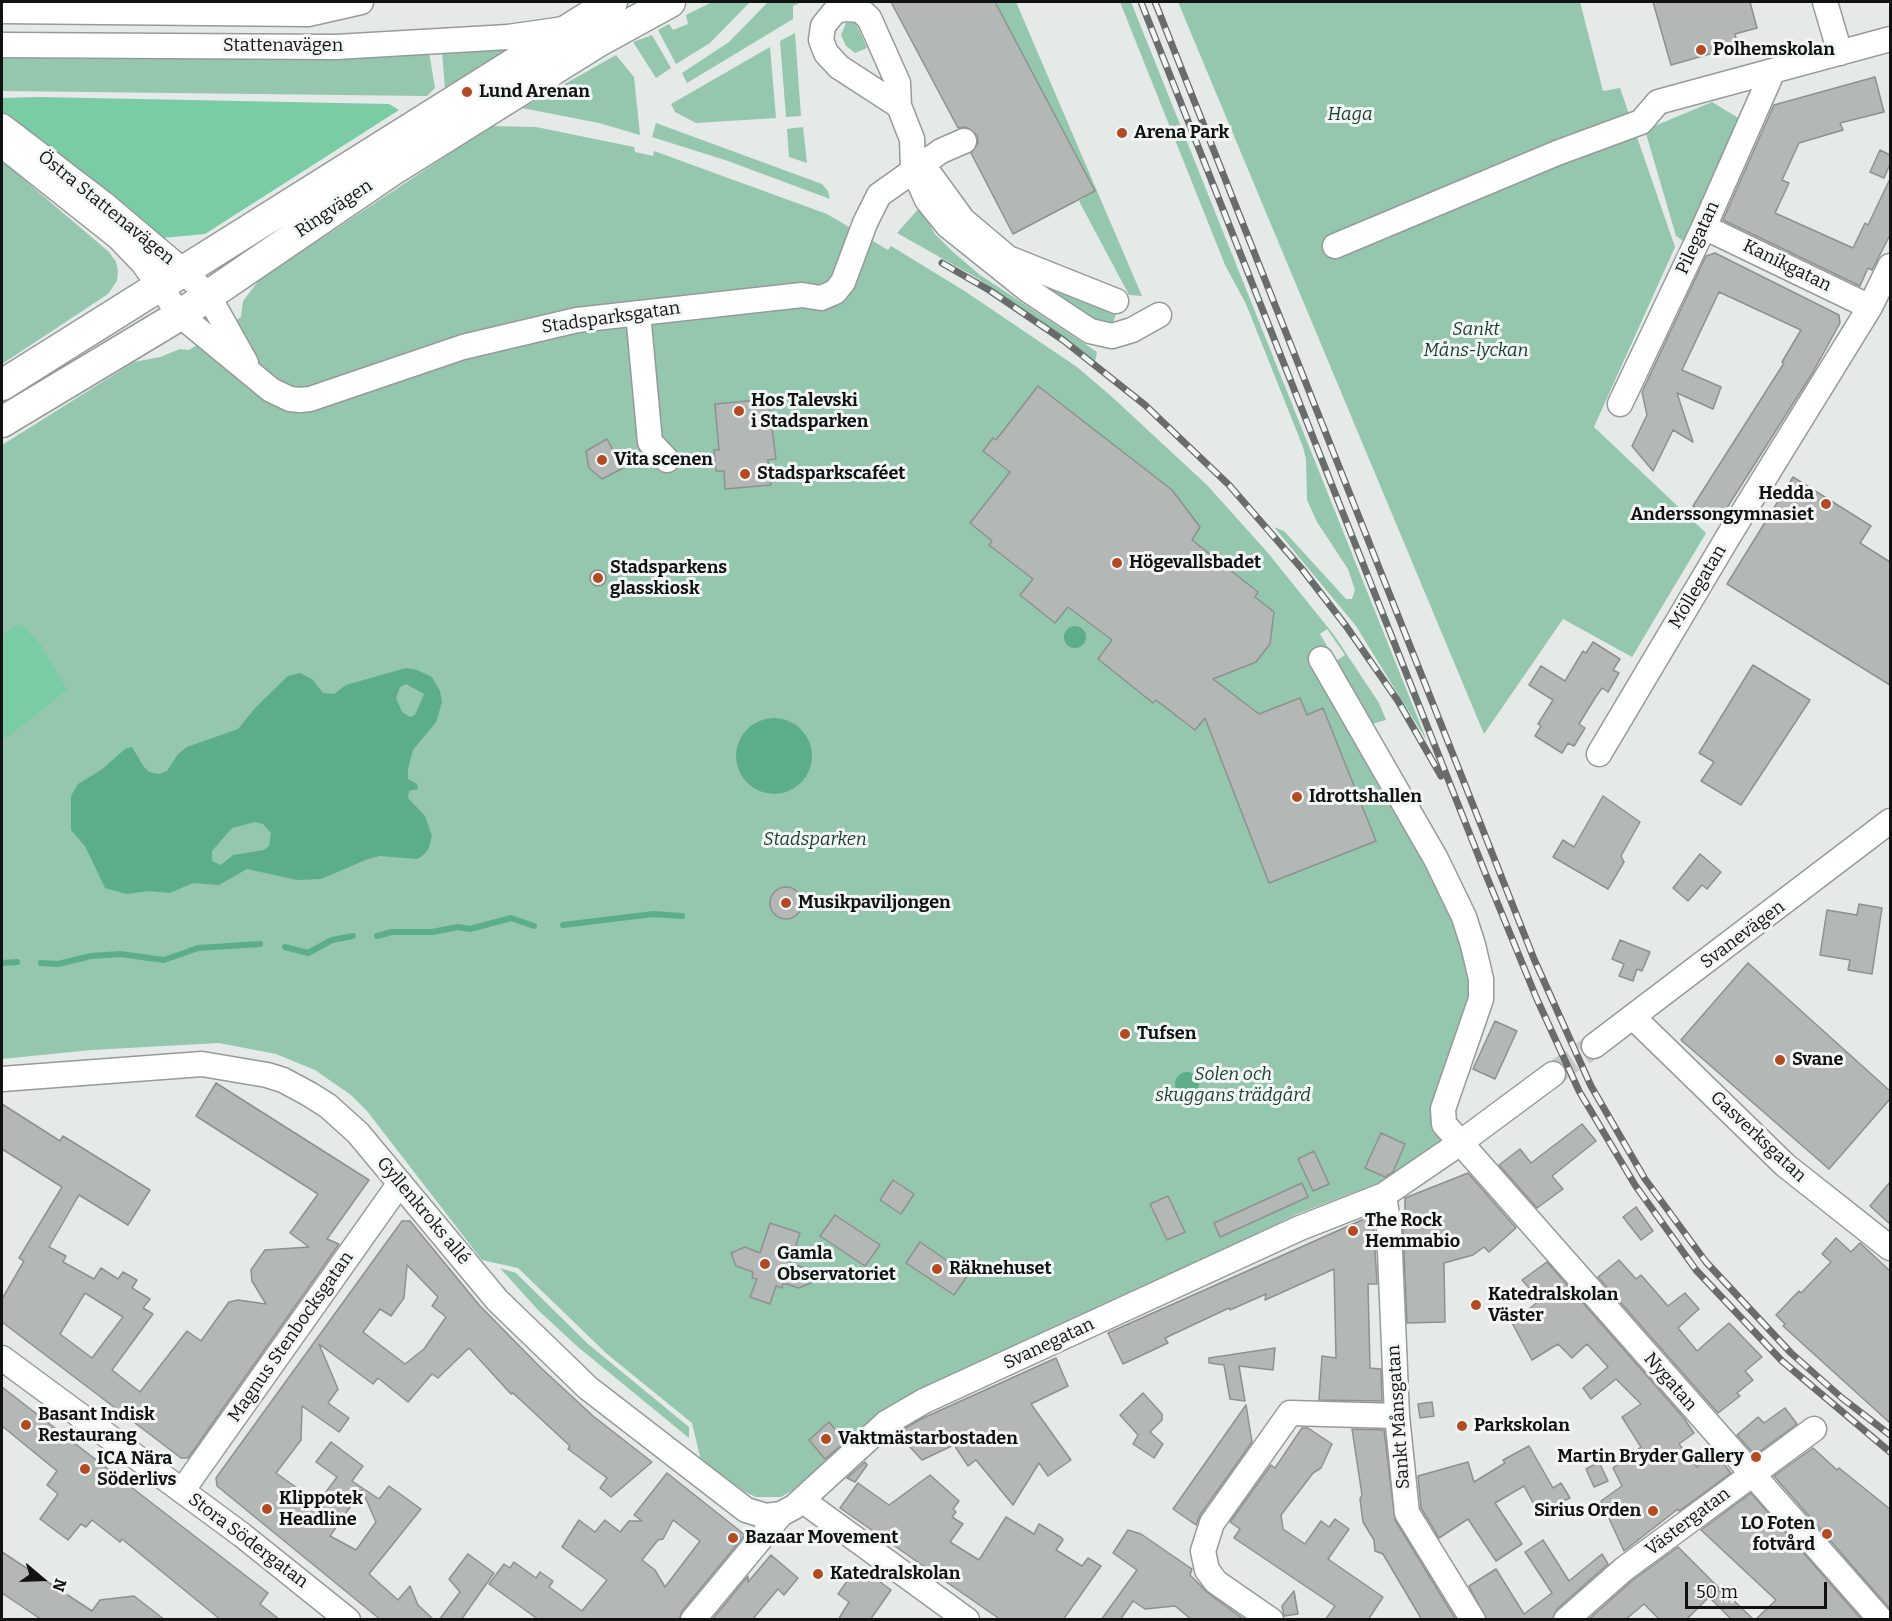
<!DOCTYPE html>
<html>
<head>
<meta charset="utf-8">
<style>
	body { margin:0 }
	#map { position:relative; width:1892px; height:1621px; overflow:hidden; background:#e5e9e7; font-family:Bitter,serif }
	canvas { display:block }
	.frame { position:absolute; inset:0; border:3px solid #111212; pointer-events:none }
	.north { position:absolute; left:12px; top:1549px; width:60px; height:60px; -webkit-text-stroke:4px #f2f6f4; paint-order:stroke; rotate:109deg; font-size:16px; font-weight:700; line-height:24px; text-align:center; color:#111212 }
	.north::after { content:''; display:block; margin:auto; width:21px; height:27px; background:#111212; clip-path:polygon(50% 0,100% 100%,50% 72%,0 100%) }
	.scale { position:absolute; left:1685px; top:1582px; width:142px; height:27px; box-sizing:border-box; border:3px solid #111212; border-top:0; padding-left:8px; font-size:18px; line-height:21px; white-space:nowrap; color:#111212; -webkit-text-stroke:4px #f2f6f4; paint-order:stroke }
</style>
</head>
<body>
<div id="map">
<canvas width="1892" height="1621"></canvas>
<div class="frame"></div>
<div class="north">N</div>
<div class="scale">50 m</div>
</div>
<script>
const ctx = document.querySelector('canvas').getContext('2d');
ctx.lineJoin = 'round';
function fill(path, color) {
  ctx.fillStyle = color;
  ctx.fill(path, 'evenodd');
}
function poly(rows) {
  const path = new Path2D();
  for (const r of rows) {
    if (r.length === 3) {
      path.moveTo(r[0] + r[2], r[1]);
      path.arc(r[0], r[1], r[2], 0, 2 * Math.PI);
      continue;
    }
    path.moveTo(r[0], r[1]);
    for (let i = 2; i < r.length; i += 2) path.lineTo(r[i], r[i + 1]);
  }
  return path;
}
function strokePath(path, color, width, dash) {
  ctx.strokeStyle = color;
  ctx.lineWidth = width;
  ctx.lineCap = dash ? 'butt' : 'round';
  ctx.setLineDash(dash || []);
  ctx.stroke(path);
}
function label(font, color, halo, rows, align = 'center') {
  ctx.font = font + ' Bitter,serif';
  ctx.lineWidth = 6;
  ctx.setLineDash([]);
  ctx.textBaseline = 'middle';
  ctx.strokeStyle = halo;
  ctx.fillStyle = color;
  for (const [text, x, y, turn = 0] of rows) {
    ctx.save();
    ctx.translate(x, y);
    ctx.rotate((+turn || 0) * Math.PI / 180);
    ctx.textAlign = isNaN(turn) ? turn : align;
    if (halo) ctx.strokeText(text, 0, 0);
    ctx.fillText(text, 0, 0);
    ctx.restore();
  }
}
fill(poly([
	[712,2,750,2,710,43,676,64,658,30,669,24,673,30,688,24,686,15],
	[768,2,802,2,793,6,793,19,687,83,682,73,729,42],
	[995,2,1016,2,1142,296,1129,295,1079,201,1094,191],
	[1120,2,1131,2,1427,741,1356,626,1274,527,1284,531,1336,588,1346,599,1352,599,1355,590,1348,569,1317,522,1307,500,1306,459,1303,447,1246,304,1225,265],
	[1178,2,1580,2,1603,91,1620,88,1675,247,1594,427,1706,533,1632,657,1563,619,1484,734],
	[846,23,856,23,867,48,855,53,846,46,841,35],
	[795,33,801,116,786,117,780,41],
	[652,35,671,68,656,78,633,42],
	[770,47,776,118,696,123,675,112,671,104],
	[442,50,509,50,445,90],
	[429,52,435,88,427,96,2,91,2,57],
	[616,55,634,77,640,135,599,123,522,108],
	[1712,102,1740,119,1688,244,1676,236,1645,130],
	[656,123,822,184,828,191,830,199,728,161,652,137],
	[491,126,536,127,634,147,635,152,653,156,654,151,827,214,888,250,891,246,963,290,1077,367,1111,396,1207,485,1268,553,1334,635,1379,703,1386,720,1372,724,1457,925,1470,981,1449,1138,1389,1179,1297,1214,1090,1315,781,1497,756,1497,745,1492,701,1461,692,1423,607,1354,518,1268,482,1260,367,1111,351,1095,315,1070,276,1054,219,1043,91,1050,2,1059,2,445,134,362,160,357,180,349,189,350,241,317,243,301,259,280],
	[1327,629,1345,655,1336,661,1320,634],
	[803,127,807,163,789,157,787,129],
	[2,161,109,252,116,262,118,271,117,281,108,294,2,364],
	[920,207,935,234,953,252,980,275,1097,352,1095,362,977,278,897,233],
	[1008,262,1113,310,1116,314,1112,326,1101,327],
	[500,1268,516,1273,588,1344,689,1427,689,1438,578,1347,539,1311]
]), '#94c7ad');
fill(poly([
	[39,97,389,104,399,110,205,234,162,238,2,121,2,98],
	[20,623,41,645,67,690,2,741,2,635]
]), '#7acca5');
fill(poly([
	[1075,637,11],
	[406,668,417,670,432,677,440,691,442,702,436,722,413,750,408,769,408,779,417,784,418,789,409,791,408,798,425,816,432,836,428,850,422,856,417,859,380,856,368,859,321,879,297,880,247,869,219,885,193,883,170,893,149,891,126,894,105,888,85,846,71,830,71,796,78,784,101,770,125,749,132,747,144,767,149,772,159,774,167,771,178,754,187,747,238,729,256,707,288,676,300,673,312,679,323,693,334,694,346,685],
	[406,684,424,694,415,715,410,717,402,712,396,698,400,687],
	[255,822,263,824,271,833,269,846,264,850,233,855,221,865,212,861,212,851,232,828],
	[774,756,38],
	[1187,1084,12]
]), '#5bae88');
strokePath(poly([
	[563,925,653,914,682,916],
	[377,936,392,932,432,932,458,927,470,929,511,918,534,926],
	[285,947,308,953,332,940,353,936],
	[2,963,17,962],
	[41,963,58,964,91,956,120,954,164,960,198,948,260,944]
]), '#5bae88', 6);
const building = poly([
	[891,2,995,2,1095,191,1013,234,971,153,978,143,977,135,966,127,958,128,891,2],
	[1653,2,1750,2,1757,28,1735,34,1738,46,1671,65,1653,2],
	[1875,77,1884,112,1840,123,1843,130,1799,143,1782,180,1789,183,1775,213,1853,248,1865,223,1868,225,1890,179,1890,235,1872,270,1868,268,1860,286,1723,220,1774,105,1875,77],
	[1880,150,1890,155,1890,164,1884,178,1870,172,1880,150],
	[1715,253,1839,315,1840,323,1813,372,1718,522,1693,506,1784,363,1782,362,1801,330,1719,292,1682,370,1721,387,1713,409,1677,393,1693,442,1673,430,1653,471,1632,446,1647,415,1642,392,1706,256,1715,253],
	[1038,386,1172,490,1200,527,1192,540,1258,592,1255,597,1274,612,1270,644,1256,662,1213,679,1259,714,1300,698,1307,715,1323,708,1376,841,1269,883,1205,718,1195,730,1156,700,1153,703,1098,659,1112,640,1068,607,1055,623,1020,595,1033,579,989,545,992,541,970,523,1010,472,983,451,993,438,996,440,1038,386],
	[768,399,776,459,768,460,771,485,725,489,724,471,716,471,714,450,719,450,715,404,768,399],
	[607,439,623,468,602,479,589,468,586,451,607,439],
	[1793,477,1871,526,1860,543,1890,562,1890,685,1727,584,1793,477],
	[598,578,8],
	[1593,642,1620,659,1613,670,1619,673,1608,692,1602,688,1595,698,1579,724,1585,728,1574,746,1568,743,1562,753,1535,736,1541,726,1538,724,1553,700,1529,685,1541,666,1565,681,1583,651,1586,653,1593,642],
	[1753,665,1810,700,1741,805,1701,781,1714,762,1699,753,1753,665],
	[1603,796,1640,822,1621,856,1624,862,1608,889,1553,857,1563,840,1574,847,1603,796],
	[1700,854,1721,872,1707,889,1702,885,1688,901,1673,888,1700,854],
	[786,903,16],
	[1859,904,1882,908,1872,974,1848,970,1850,960,1820,955,1827,910,1857,915,1859,904],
	[1620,940,1650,952,1642,971,1637,969,1633,981,1619,976,1624,964,1612,959,1620,940],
	[1748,963,1890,1091,1890,1099,1829,1169,1681,1040,1748,963],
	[1495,1021,1517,1031,1495,1079,1473,1069,1495,1021],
	[216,1083,369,1180,327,1239,339,1244,188,1458,181,1458,2,1322,2,1299,24,1261,19,1258,62,1187,2,1149,2,1104,60,1141,63,1136,150,1190,128,1225,79,1195,49,1247,66,1256,63,1262,94,1279,101,1268,118,1279,123,1272,137,1280,132,1288,150,1299,143,1308,153,1314,112,1370,140,1392,187,1331,201,1341,229,1302,238,1300,266,1304,252,1281,251,1270,265,1250,309,1247,290,1233,318,1194,196,1116,216,1083],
	[85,1293,123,1317,92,1358,60,1334,85,1293],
	[1582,1124,1596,1141,1552,1176,1563,1189,1537,1208,1499,1165,1520,1149,1531,1163,1582,1124],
	[1381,1133,1405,1144,1393,1172,1385,1177,1365,1168,1381,1133],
	[1314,1151,1329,1184,1313,1191,1298,1159,1314,1151],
	[1468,1173,1516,1228,1489,1252,1484,1247,1473,1255,1444,1263,1445,1322,1407,1323,1403,1228,1405,1229,1405,1198,1468,1173],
	[893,1180,914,1194,901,1214,880,1200,893,1180],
	[1890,1182,1890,1224,1870,1206,1890,1182],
	[1302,1183,1308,1197,1220,1237,1214,1223,1302,1183],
	[1168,1196,1185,1232,1167,1240,1150,1204,1168,1196],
	[1636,1207,1653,1231,1641,1240,1623,1217,1636,1207],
	[835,1215,880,1245,865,1266,820,1236,835,1215],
	[1373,1215,1377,1284,1368,1284,1370,1368,1381,1369,1382,1401,1319,1400,1322,1356,1336,1358,1334,1269,1265,1300,1266,1294,1230,1310,1229,1308,1165,1338,1168,1343,1123,1364,1108,1333,1373,1215],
	[402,1221,410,1221,480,1306,540,1367,593,1416,652,1462,611,1497,600,1488,607,1478,568,1449,570,1446,513,1393,511,1394,469,1348,438,1378,432,1374,408,1402,378,1378,373,1384,319,1344,338,1389,328,1403,349,1418,339,1432,302,1406,301,1440,276,1473,318,1503,337,1477,316,1462,331,1442,363,1466,352,1481,379,1499,389,1486,421,1509,369,1574,398,1600,410,1586,418,1605,434,1620,381,1620,217,1486,216,1478,402,1221],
	[407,1265,438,1297,432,1306,446,1317,424,1349,405,1364,363,1332,380,1309,391,1316,404,1298,407,1265],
	[362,1490,376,1522,356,1550,330,1536,362,1490],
	[770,1223,800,1233,790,1263,805,1268,813,1282,799,1288,783,1283,782,1288,776,1286,770,1304,750,1297,757,1279,752,1278,753,1272,736,1266,731,1253,745,1247,760,1253,770,1223],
	[1836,1238,1851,1252,1860,1243,1890,1271,1890,1423,1783,1326,1785,1324,1776,1315,1799,1291,1801,1293,1831,1262,1822,1254,1836,1238],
	[920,1242,968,1275,954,1295,906,1263,920,1242],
	[1619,1260,1636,1279,1641,1275,1668,1306,1685,1293,1699,1309,1678,1328,1697,1351,1729,1323,1762,1357,1745,1371,1753,1380,1737,1393,1740,1396,1718,1413,1598,1277,1619,1260],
	[1547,1262,1683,1417,1694,1433,1679,1444,1697,1467,1711,1456,1717,1456,1731,1473,1679,1511,1678,1509,1624,1551,1601,1501,1622,1486,1613,1468,1641,1447,1622,1417,1641,1404,1616,1379,1591,1399,1583,1388,1608,1367,1587,1344,1572,1358,1558,1344,1532,1360,1512,1323,1540,1300,1522,1280,1547,1262],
	[1275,1348,1273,1370,1239,1366,1245,1401,1230,1399,1224,1365,1209,1363,1209,1358,1275,1348],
	[1056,1358,1068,1386,1031,1404,1071,1460,1048,1476,1039,1463,1013,1505,976,1460,968,1466,954,1445,922,1460,897,1433,921,1419,1056,1358],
	[2,1387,268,1593,260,1604,280,1620,221,1620,122,1539,120,1542,92,1520,86,1527,81,1524,68,1540,40,1519,58,1494,47,1485,57,1471,2,1426,2,1387],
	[1143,1393,1162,1414,1162,1420,1150,1432,1163,1444,1154,1458,1133,1444,1138,1435,1120,1415,1143,1393],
	[1432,1402,1434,1416,1420,1418,1418,1404,1432,1402],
	[1246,1405,1252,1442,1200,1515,1196,1525,1173,1509,1246,1405],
	[1785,1408,1797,1424,1755,1455,1737,1435,1758,1417,1764,1423,1785,1408],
	[829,1422,845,1442,825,1459,809,1440,829,1422],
	[1302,1428,1308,1428,1332,1444,1321,1468,1313,1473,1281,1515,1283,1529,1305,1544,1321,1521,1329,1527,1335,1519,1349,1529,1328,1559,1383,1597,1368,1620,1325,1620,1335,1606,1234,1538,1240,1529,1230,1522,1271,1465,1275,1468,1302,1428],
	[1352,1429,1384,1430,1395,1520,1456,1620,1422,1620,1383,1554,1375,1551,1374,1540,1363,1522,1360,1499,1362,1495,1352,1429],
	[1529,1446,1553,1488,1561,1483,1570,1498,1538,1512,1524,1486,1495,1503,1522,1544,1496,1561,1468,1519,1439,1538,1421,1508,1418,1476,1468,1462,1474,1482,1505,1463,1503,1460,1529,1446],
	[1813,1448,1837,1470,1839,1468,1890,1509,1890,1609,1774,1476,1813,1448],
	[865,1462,867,1465,855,1482,847,1478,865,1462],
	[1599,1462,1608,1481,1594,1487,1586,1469,1599,1462],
	[667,1473,745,1535,682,1611,679,1620,539,1620,489,1584,504,1564,510,1568,514,1562,536,1578,540,1572,553,1581,549,1587,582,1611,607,1580,562,1547,570,1534,579,1520,595,1532,605,1520,620,1532,629,1521,642,1521,634,1515,667,1473],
	[673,1520,700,1541,665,1587,655,1570,642,1560,658,1540,663,1539,673,1520],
	[930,1475,959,1501,953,1509,956,1512,952,1517,963,1524,950,1542,979,1560,1006,1517,1034,1534,1039,1524,1062,1538,1063,1540,1056,1550,1082,1566,1088,1558,1101,1566,1063,1620,1001,1620,840,1508,858,1483,889,1505,930,1475],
	[1751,1493,1862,1620,1755,1620,1776,1600,1701,1530,1751,1493],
	[1128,1530,1141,1534,1192,1569,1190,1575,1208,1593,1245,1620,1192,1620,1175,1606,1145,1609,1133,1601,1120,1620,1101,1620,1137,1570,1113,1553,1128,1530],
	[1543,1540,1569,1581,1602,1554,1608,1564,1557,1609,1552,1620,1487,1620,1469,1586,1496,1569,1524,1614,1552,1593,1525,1552,1543,1540],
	[1678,1547,1719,1588,1717,1590,1727,1594,1754,1620,1732,1620,1709,1597,1686,1620,1660,1620,1644,1604,1625,1620,1588,1620,1633,1580,1678,1547],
	[2,1552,92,1611,100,1600,134,1596,165,1620,42,1620,2,1593,2,1552],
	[468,1554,494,1573,461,1620,439,1620,460,1592,449,1579,468,1554],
	[771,1555,798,1578,784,1595,778,1589,752,1620,712,1620,748,1576,748,1582,771,1555],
	[858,1566,891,1590,870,1620,838,1620,849,1602,838,1594,858,1566],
	[1294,1591,1298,1614,1284,1616,1282,1606,1294,1591]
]);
fill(building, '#b3b7b5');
strokePath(building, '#8d918f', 1.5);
strokePath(poly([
	[1553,1074,1594,1046]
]), '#c5c9c7', 24, [24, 12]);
const minor = poly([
	[1825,2,1840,53],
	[2,11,308,14,361,2],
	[2,45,336,47,508,37,564,29],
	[899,106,839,67,826,53,821,40,823,26,835,11,847,9,860,10,869,18,898,83,899,106,912,139,913,169,927,200,948,226,1028,290,1090,331,1112,336,1132,330,1159,315],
	[2,126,104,204,182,270,208,295,246,363],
	[2,145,118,237,143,263,180,315,271,390,290,399,300,400,310,399,463,347,577,320,802,295,821,298,835,292,843,282,865,223,879,195,941,151,964,141],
	[913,169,931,176,963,220,1008,258,1116,301],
	[1704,227,1870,307],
	[1335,246,1557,153,1641,122,1658,102,1890,39],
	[638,313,650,442,667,460],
	[1620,404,1704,227,1773,71],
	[1321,659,1436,859,1464,917,1473,945,1481,979,1481,999,1443,1109,1444,1124,1881,1620],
	[1599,754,1728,537,1870,307,1890,266],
	[1633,1017,1785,1165,1890,1248],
	[1594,1046,1890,821],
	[2,1079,202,1064,267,1075,283,1080,309,1094,328,1106,358,1133,497,1300,588,1388,746,1510,766,1516,781,1514],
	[1384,1195,1389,1229,1397,1416,1407,1513,1473,1620],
	[2,1358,242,1535,348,1620],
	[182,1491,400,1183],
	[802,1500,967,1620],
	[693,1620,781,1514,794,1507,886,1423,924,1401,1300,1228,1384,1195,1460,1143,1553,1074],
	[1271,1620,1216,1582,1207,1570,1203,1551,1212,1523,1290,1413,1397,1416],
	[1566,1620,1624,1569,1814,1429]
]);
const major = poly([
	[2,385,612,2],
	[2,422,180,315,391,171,599,41,670,2]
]);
strokePath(minor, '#969a98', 27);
strokePath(major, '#969a98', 33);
strokePath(minor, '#fff', 24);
strokePath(major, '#fff', 30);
const rail = poly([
	[1141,2,1484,870,1536,997,1579,1091,1635,1185,1696,1270,1782,1361,1890,1452],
	[1155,2,1534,959,1591,1086,1645,1179,1706,1262,1791,1353,1842,1398,1890,1435],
	[942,263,989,290,1063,340,1145,405,1229,485,1302,569,1346,626,1398,701,1441,776]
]);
strokePath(rail, '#6a6c6b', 7);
strokePath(rail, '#f2f6f4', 4.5, [14]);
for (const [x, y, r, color] of [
	[1701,50,6,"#b24b24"],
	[467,92,6,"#b24b24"],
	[1122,133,6,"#b24b24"],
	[739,411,6,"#b24b24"],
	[602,460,6,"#b24b24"],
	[745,474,6,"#b24b24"],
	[1826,504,6,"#b24b24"],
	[1117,563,6,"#b24b24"],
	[598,578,6,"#b24b24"],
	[1297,797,6,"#b24b24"],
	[786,903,6,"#b24b24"],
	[1125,1034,6,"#b24b24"],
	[1780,1060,6,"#b24b24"],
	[1353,1231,6,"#b24b24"],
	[765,1264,6,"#b24b24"],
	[937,1269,6,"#b24b24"],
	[1476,1305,6,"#b24b24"],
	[26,1425,6,"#b24b24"],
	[1462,1426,6,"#b24b24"],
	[826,1439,6,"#b24b24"],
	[1756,1457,6,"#b24b24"],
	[85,1469,6,"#b24b24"],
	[267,1509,6,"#b24b24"],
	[1653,1511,6,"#b24b24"],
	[1827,1534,6,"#b24b24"],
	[733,1538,6,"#b24b24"],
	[818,1574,6,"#b24b24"]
]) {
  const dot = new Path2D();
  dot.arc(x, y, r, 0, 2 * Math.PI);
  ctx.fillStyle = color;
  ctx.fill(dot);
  strokePath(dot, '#f2f6f4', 2);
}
label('18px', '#111212', '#f2f6f4', [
	["Stattenavägen",283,46],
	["Östra Stattenavägen",106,208,39],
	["Ringvägen",334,209,-34],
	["Pilegatan",1698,238,-65],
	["Kanikgatan",1787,266,26],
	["Stadsparksgatan",611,318,-8],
	["Möllegatan",1698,587,-59],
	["Svanevägen",1743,935,-37],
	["Gasverksgatan",1758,1137,43],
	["Gyllenkroks allé",423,1211,50],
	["Magnus Stenbocksgatan",291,1337,-55],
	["Svanegatan",1049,1344,-25],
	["Nygatan",1670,1382,49],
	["Sankt Månsgatan",1399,1417,-94],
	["Västergatan",1688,1522,-37],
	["Stora Södergatan",248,1541,37]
]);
label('bold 18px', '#111212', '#f2f6f4', [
	["Polhemskolan",1713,50],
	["Lund Arenan",479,92],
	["Arena Park",1134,133],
	["Hos Talevski",751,401],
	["i Stadsparken",751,422],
	["Vita scenen",614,460],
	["Stadsparkscaféet",757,474],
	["Hedda",1814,494,"right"],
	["Anderssongymnasiet",1814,515,"right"],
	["Högevallsbadet",1129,563],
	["Stadsparkens",610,568],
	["glasskiosk",610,589],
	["Idrottshallen",1309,797],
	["Musikpaviljongen",798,903],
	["Tufsen",1137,1034],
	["Svane",1792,1060],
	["The Rock",1365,1221],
	["Hemmabio",1365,1242],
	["Gamla",777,1254],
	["Observatoriet",777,1275],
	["Räknehuset",949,1269],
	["Katedralskolan",1488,1295],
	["Väster",1488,1316],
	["Basant Indisk",38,1415],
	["Restaurang",38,1436],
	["Parkskolan",1474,1426],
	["Vaktmästarbostaden",838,1439],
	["Martin Bryder Gallery",1744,1457,"right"],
	["ICA Nära",97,1459],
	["Söderlivs",97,1480],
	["Klippotek",279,1499],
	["Headline",279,1520],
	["Sirius Orden",1641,1511,"right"],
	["LO Foten",1815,1524,"right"],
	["fotvård",1815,1545,"right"],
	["Bazaar Movement",745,1538],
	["Katedralskolan",830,1574]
], 'left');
label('italic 18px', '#173c2b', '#f2f6f4', [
	["Haga",1350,115],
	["Sankt",1476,330],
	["Måns-lyckan",1476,351],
	["Stadsparken",815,840],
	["Solen och",1233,1075],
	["skuggans trädgård",1233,1096]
]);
</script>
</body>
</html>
